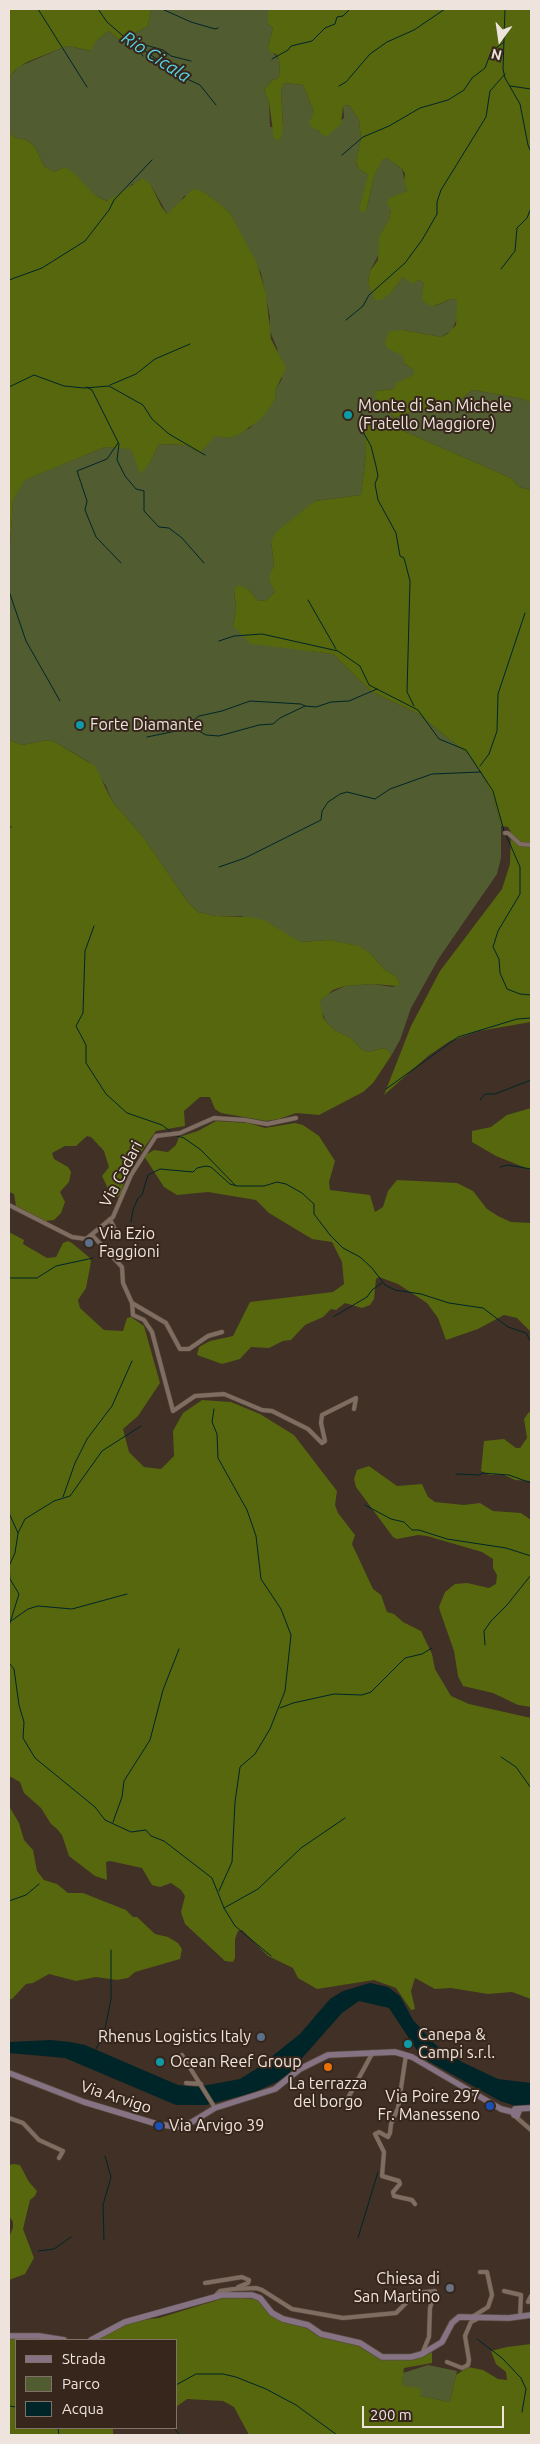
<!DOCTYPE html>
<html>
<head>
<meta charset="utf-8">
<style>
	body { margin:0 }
	#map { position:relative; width:540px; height:2444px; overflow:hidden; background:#403025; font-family:Ubuntu,sans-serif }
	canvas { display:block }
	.frame { position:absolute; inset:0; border:10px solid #efe4dd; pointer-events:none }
	.legend { position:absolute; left:15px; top:2339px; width:162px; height:90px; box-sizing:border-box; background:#36261b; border:1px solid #807269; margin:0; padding:6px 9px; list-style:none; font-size:15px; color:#efe4dd }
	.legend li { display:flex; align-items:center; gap:10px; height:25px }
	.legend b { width:25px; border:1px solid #807269 }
	.north { position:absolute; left:475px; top:15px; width:50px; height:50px; -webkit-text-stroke:4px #36261b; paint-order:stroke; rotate:194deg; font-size:14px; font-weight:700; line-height:20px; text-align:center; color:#efe4dd }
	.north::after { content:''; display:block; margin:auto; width:18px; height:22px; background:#efe4dd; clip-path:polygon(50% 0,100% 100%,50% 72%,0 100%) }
	.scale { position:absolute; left:362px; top:2406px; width:142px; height:22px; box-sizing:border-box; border:2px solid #efe4dd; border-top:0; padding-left:6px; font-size:15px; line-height:18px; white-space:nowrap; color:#efe4dd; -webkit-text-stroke:4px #36261b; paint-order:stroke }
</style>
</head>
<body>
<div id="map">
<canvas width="540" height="2444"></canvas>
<div class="frame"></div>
<ul class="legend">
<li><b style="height:6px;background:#857383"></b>Strada</li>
<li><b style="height:14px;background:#515c30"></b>Parco</li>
<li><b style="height:14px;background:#002529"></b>Acqua</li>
</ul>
<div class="north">N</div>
<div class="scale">200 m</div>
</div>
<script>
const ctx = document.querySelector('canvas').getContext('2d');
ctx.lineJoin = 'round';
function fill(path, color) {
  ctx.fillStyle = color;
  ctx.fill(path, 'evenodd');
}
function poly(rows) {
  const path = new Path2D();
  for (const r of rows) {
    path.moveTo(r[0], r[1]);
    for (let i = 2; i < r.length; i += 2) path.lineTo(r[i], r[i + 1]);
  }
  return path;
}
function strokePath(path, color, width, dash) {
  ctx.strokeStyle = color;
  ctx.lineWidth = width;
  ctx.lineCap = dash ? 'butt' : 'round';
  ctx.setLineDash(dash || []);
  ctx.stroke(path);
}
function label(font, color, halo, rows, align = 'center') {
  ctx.font = font + ' Ubuntu,sans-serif';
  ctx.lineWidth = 4;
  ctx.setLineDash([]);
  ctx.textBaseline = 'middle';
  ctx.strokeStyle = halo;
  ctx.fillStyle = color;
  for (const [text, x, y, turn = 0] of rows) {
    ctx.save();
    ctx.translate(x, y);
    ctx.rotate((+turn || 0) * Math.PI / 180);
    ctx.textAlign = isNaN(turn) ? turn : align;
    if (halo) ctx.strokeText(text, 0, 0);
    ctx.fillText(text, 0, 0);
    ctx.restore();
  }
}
fill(poly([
	[151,9,268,9,268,24,273,28,268,46,279,60,280,72,278,78,272,80,264,90,269,102,270,127,283,128,281,89,284,83,303,85,314,112,318,130,322,134,344,118,343,106,349,105,359,120,361,138,356,163,358,168,368,175,367,207,374,177,381,160,387,158,402,169,407,191,391,209,389,221,379,236,379,254,370,271,368,283,391,293,403,277,418,280,424,283,423,301,435,306,451,299,457,300,457,319,452,330,441,337,403,330,404,363,414,370,414,376,397,383,394,389,376,391,378,401,388,408,394,418,411,410,423,410,439,402,458,401,473,390,524,399,531,403,531,490,519,487,511,478,390,425,365,420,366,455,361,495,315,501,271,541,274,565,270,575,270,582,275,592,267,600,258,601,248,589,234,591,236,609,233,626,310,651,333,654,372,692,417,713,468,754,481,773,493,797,501,826,501,858,497,874,439,958,411,1008,400,1040,391,1056,390,1052,384,1048,368,1052,361,1049,351,1038,336,1031,327,1023,320,1009,320,1001,326,995,345,986,373,984,393,987,400,983,396,976,384,969,370,953,358,946,329,940,300,942,293,940,272,925,241,916,215,916,198,912,187,901,144,838,112,801,106,786,89,762,55,742,48,740,22,745,9,740,9,560,13,500,24,480,105,447,131,448,149,464,159,444,185,445,200,453,215,435,228,438,250,428,275,400,276,389,282,379,277,348,269,329,270,317,261,273,230,213,204,192,184,196,177,207,167,214,151,185,132,184,123,193,108,201,96,196,65,167,54,172,44,166,35,147,27,140,16,138,9,133,9,78,18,67,62,48,69,46,90,51,97,40,109,31,120,41,148,26],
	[428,2365,457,2371,450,2402,420,2396,402,2385,403,2373]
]), '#515c30');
fill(poly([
	[9,9,151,9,148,26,120,41,109,31,97,40,91,51,69,46,62,48,27,62,16,69,9,78],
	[268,9,531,9,531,403,524,399,473,390,458,401,439,402,423,410,411,411,394,418,388,408,374,396,376,391,394,389,396,383,414,375,414,370,404,363,403,356,387,348,385,342,389,331,403,330,441,337,447,334,456,325,457,300,451,299,434,306,428,305,423,301,422,295,424,283,418,280,413,284,403,277,391,293,381,300,375,300,368,283,370,271,378,260,379,236,389,220,391,209,387,204,389,198,407,191,404,181,405,174,402,169,387,158,382,160,374,177,367,207,364,213,359,210,368,175,358,168,356,162,361,138,359,120,349,105,343,106,341,124,327,136,322,135,318,130,312,128,309,123,314,112,303,85,284,83,281,89,283,128,280,140,274,139,269,102,264,90,272,80,278,78,280,72,279,60,276,54,270,52,268,46,273,28,268,24],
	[9,133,16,138,27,140,35,147,44,166,54,172,65,167,74,173,96,196,107,201,143,178,151,185,161,206,167,214,193,189,204,192,221,205,230,213,257,263,266,294,271,339,286,368,276,389,275,400,261,419,240,434,228,438,215,436,200,453,185,445,159,444,149,464,140,474,131,449,105,447,25,480,13,500,9,560],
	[364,420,390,425,511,478,519,487,531,490,531,1022,479,1031,450,1041,428,1056,384,1095,411,1026,440,971,502,889,510,864,511,832,508,827,501,826,493,797,481,773,468,754,417,713,372,692,333,654,251,644,233,626,236,609,234,590,238,585,248,589,258,601,267,600,275,592,270,582,270,574,274,565,271,541,277,531,315,501,361,495,366,455],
	[9,740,22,745,48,740,55,742,95,766,112,801,144,838,187,901,198,912,215,916,249,917,264,920,300,942,329,940,359,946,370,953,384,969,396,976,400,983,397,986,373,984,345,986,333,990,320,1001,323,1017,327,1023,336,1031,351,1038,361,1049,368,1052,384,1048,390,1052,391,1056,373,1083,363,1092,319,1115,296,1113,279,1119,266,1121,221,1113,215,1109,210,1097,200,1097,184,1111,185,1126,156,1131,127,1172,121,1194,116,1198,112,1197,102,1176,109,1167,104,1151,91,1137,87,1136,76,1146,65,1146,52,1153,54,1159,68,1167,71,1172,69,1182,60,1192,65,1202,61,1213,54,1220,45,1221,16,1206,14,1194,9,1192],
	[531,1108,531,1170,496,1156,472,1142,472,1131,491,1127,507,1115],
	[216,1121,249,1123,265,1128,295,1123,303,1125,319,1136,335,1161,329,1182,330,1190,370,1195,375,1212,383,1207,388,1191,397,1180,457,1183,473,1191,487,1209,498,1216,511,1222,531,1223,531,1332,517,1318,504,1315,478,1329,446,1340,438,1318,427,1303,398,1284,379,1277,376,1279,374,1299,370,1305,362,1308,345,1303,336,1310,331,1309,323,1317,305,1325,291,1340,283,1341,269,1348,251,1347,240,1359,222,1364,197,1355,199,1347,210,1341,233,1336,250,1302,333,1292,344,1284,342,1262,332,1242,312,1239,269,1213,256,1200,208,1192,177,1195,164,1187,144,1156,154,1150,168,1152,176,1145,179,1137,198,1131],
	[9,1232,24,1240,23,1244,47,1258,56,1257,63,1243,68,1241,72,1243,90,1258,91,1262,86,1288,78,1300,80,1308,104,1330,123,1331,127,1318,131,1317,144,1326,160,1383,138,1416,123,1429,129,1452,144,1467,161,1469,174,1456,173,1431,183,1413,202,1400,231,1402,260,1414,294,1435,337,1491,335,1505,338,1513,355,1535,352,1544,373,1589,381,1595,387,1612,394,1614,403,1622,421,1631,432,1654,435,1669,451,1696,469,1704,531,1718,531,1999,512,1992,488,1994,451,1988,435,1989,415,1978,411,1991,415,2009,411,2010,396,1988,374,1980,317,1989,298,1978,293,1968,268,1956,242,1930,238,1931,235,1939,235,1958,233,1962,225,1961,185,1924,181,1912,185,1896,181,1890,171,1883,160,1887,152,1885,142,1868,110,1861,106,1862,107,1880,95,1876,69,1856,62,1835,57,1829,51,1824,41,1808,24,1793,20,1782,9,1776],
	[529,1412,531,1413,531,1481,515,1480,502,1474,490,1475,481,1471,484,1441,504,1439,516,1448,520,1448,527,1438,524,1419],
	[369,1466,397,1486,422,1484,428,1497,435,1502,464,1505,480,1503,493,1511,521,1513,531,1520,531,1707,518,1705,493,1693,463,1686,458,1676,454,1651,440,1611,439,1607,445,1592,455,1584,467,1583,489,1588,496,1584,497,1575,493,1568,493,1559,482,1552,427,1536,418,1535,397,1539,393,1537,356,1487,354,1479,357,1470],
	[9,1806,19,1823,24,1840,33,1850,37,1871,44,1880,57,1884,68,1893,83,1893,126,1910,133,1917,137,1917,155,1934,168,1937,178,1943,182,1949,180,1959,135,1972,128,1978,117,1980,96,1977,76,1981,49,1974,33,1983,26,1984,12,1999,9,1999],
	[14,2164,20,2165,29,2182,37,2191,35,2196,30,2200,23,2229,34,2258,25,2274,9,2280,9,2237,13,2228,13,2222,9,2216,9,2165],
	[227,2297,257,2299,268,2313,275,2318,303,2326,316,2333,355,2341,377,2358,390,2359,420,2357,432,2352,432,2363,404,2368,402,2385,421,2389,420,2396,450,2402,456,2375,468,2367,483,2370,498,2379,507,2380,506,2372,496,2364,491,2351,507,2347,531,2344,531,2435,249,2435,234,2407,223,2401,187,2399,176,2407,176,2340,94,2340,135,2321,159,2318],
	[9,2336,60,2340,16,2340,16,2428,113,2428,113,2435,9,2435]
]), '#56670e');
fill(poly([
	[370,1983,388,1987,400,1996,413,2020,436,2045,462,2062,498,2079,531,2083,531,2111,500,2101,428,2061,418,2052,389,2008,359,2001,342,2013,288,2074,277,2082,253,2093,206,2105,176,2105,65,2058,9,2053,9,2042,51,2040,70,2042,85,2045,178,2085,197,2087,224,2082,240,2079,256,2069,300,2034,330,1999,343,1991]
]), '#002529');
strokePath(poly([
	[38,9,87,87],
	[98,9,107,22,137,48,145,51,183,77,200,85,216,105],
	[162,9,191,22,215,29,218,28],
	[505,9,503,69,505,78,520,104,528,145,531,152],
	[134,44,138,43,163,50,171,56,191,61],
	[137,48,143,56],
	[272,59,288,50,291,46,312,41,325,28,335,24,337,17,343,16,350,9],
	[339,86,346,82,370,54,387,42,414,30,445,9],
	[510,86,531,89],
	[342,155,363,137,389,126,420,108,448,100,464,90,472,78,485,68,491,52,504,42],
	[501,269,515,251,517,228,527,218,531,208],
	[9,280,42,268,85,241,109,210,114,200,152,160],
	[346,320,363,306,369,295,405,263,422,240,437,214,437,202,441,190,486,117,490,91,505,74],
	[110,385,136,374,155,359,190,344],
	[9,387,34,375,64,386,84,388,109,386,143,405,152,419,169,434,205,455],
	[86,387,92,390,119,444,117,460,125,476,136,489,144,491,144,511,159,527,169,528,182,538,204,563],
	[363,432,371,446,376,466,378,476,375,484,378,500,396,533,400,556,404,558,410,581,407,692,414,706],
	[118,443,107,459,77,471,87,501,85,510,96,537,121,563],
	[9,591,26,641,60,701],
	[308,600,336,649],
	[219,641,234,636,262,634,338,651,360,666,369,685,418,710,439,739,466,750,493,791,504,831],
	[194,720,199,716,222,711,250,701,301,704,305,706],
	[147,737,186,729,197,730,206,735,219,736,259,725,273,724,280,718,305,706,316,707,331,702,349,701,377,689],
	[480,766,489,754,497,731,498,694,525,613],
	[9,827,11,827],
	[506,835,520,867,520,894,498,931,493,947,499,959,500,973,507,989,520,994,531,995],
	[219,867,245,858,321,820,322,811,328,802,340,794,347,792,375,799,390,789,432,774,481,772],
	[94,926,85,951,83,1013,76,1026,86,1045,86,1063,106,1094,127,1113,162,1125,171,1132],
	[386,1089,458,1037,517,1019,531,1018],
	[480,1100,485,1094,495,1094,531,1080],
	[174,1135,184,1138,201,1150,236,1186],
	[500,1167,508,1165,531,1169],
	[131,1222,133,1210,138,1198,142,1195,148,1175,160,1169,193,1172,197,1168,206,1166,211,1167,230,1184,237,1186,264,1186,277,1182,286,1184,302,1193,314,1204,314,1214,330,1235,343,1248,360,1257,372,1268,385,1285,395,1290,421,1294,449,1303,483,1308,508,1327,526,1333,531,1342],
	[9,1256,9,1267],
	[9,1278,37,1278,56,1266,93,1258],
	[333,1317,367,1297,372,1290,382,1283],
	[214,1409,212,1422,217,1434,218,1458,247,1510,256,1536,261,1579,281,1609,291,1635,285,1691,270,1729,255,1754,240,1767,235,1802,232,1862,219,1891],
	[456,1474,480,1475,482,1473,509,1475,531,1483],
	[63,1497,75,1463,87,1439,112,1406,132,1361],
	[365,1505,391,1519,404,1522,412,1530,419,1530,447,1539,506,1548,531,1556],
	[9,1513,18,1533,15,1553,9,1566],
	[18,1533,25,1519,54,1501,70,1496,102,1451,141,1426],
	[9,1567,10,1579,19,1594,9,1626],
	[11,1621,28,1609,38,1606,72,1609,127,1594],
	[485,1645,484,1631,491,1621,507,1605,531,1575],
	[9,1663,14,1669,19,1705,24,1722,23,1738,35,1758,95,1807,105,1820,131,1832,146,1830,151,1836,164,1841,212,1878,224,1908,235,1926,271,1956],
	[280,1708,293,1703,334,1694,362,1695,371,1692,405,1658,422,1654,432,1648],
	[501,1757,516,1767,531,1788],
	[113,1822,122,1797,124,1781,150,1740,163,1690,179,1649],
	[9,1901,26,1895,39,1884],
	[224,1908,258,1889,301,1848,345,1818],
	[96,2049,104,2034,111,1999,111,1950],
	[358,2238,378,2172],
	[104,2240,103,2205,111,2177,105,2156],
	[38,2251,54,2249,71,2237],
	[477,2339,502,2358,521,2378,526,2389,522,2412],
	[176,2385,196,2374,223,2374,236,2377,266,2389,296,2405,337,2435],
	[9,2406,16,2407],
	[58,2428,59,2435],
	[174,2428,180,2435]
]), '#002529', 1);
const street = poly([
	[505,833,508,833,520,844,531,845],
	[9,1205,72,1237,86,1239,113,1217,131,1175,156,1136,180,1133,214,1118,245,1120,267,1124,296,1118],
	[110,1219,119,1238],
	[92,1235,122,1267,123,1283,132,1303,166,1323,180,1349,189,1349,208,1336,222,1332],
	[132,1303,133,1315,144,1320,152,1332,173,1411,195,1396,224,1394,262,1410,272,1411,308,1429,322,1443,325,1441,321,1423,322,1415,356,1398,354,1409],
	[182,2055,215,2108],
	[406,2055,398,2108,391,2124,390,2133,388,2137,379,2132,375,2134,384,2152,382,2176,399,2181,400,2184,393,2192,394,2196,412,2200,415,2204],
	[186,2083,201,2084],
	[348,2098,373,2052],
	[515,2116,531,2130],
	[9,2118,23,2123,39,2140,63,2151,59,2158],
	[205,2283,242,2277,249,2280,248,2283,238,2287],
	[504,2291,521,2295,520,2317],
	[216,2295,220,2291,234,2289,256,2288,262,2290,292,2309,343,2318,396,2313,416,2293,435,2291,430,2308,429,2337,422,2354],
	[528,2302,531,2296],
	[472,2317,488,2307,492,2295,487,2272,480,2272],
	[447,2362,462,2368,468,2365,469,2360,465,2336,471,2322,477,2319]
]);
const secondary = poly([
	[9,2073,84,2102,157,2124,177,2127,192,2122,215,2108,275,2089,300,2069,328,2055,395,2052,412,2057,501,2109,513,2112,515,2109,531,2108],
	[513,2112,514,2115,517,2116,519,2111],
	[9,2336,39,2336,64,2340],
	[91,2340,125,2322,222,2295,252,2295,260,2298,272,2313,283,2319,308,2325,321,2334,360,2343,382,2357,411,2357,422,2354,442,2342,452,2323,459,2317,509,2318,531,2315]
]);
strokePath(street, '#5b4d43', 5);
strokePath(secondary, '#5b4d43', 7);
strokePath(street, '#806d61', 4);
strokePath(secondary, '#857383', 5.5);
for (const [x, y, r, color] of [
	[348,415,5,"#0f9aa8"],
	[80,725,5,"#0f9aa8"],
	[89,1243,5,"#5c6f8a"],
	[261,2037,5,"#5c6f8a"],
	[408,2044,5,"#0f9aa8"],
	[160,2062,5,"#0f9aa8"],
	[328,2067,5,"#e8710a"],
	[490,2106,5,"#1a4fb4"],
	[159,2126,5,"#1a4fb4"],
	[450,2288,5,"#6b7280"]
]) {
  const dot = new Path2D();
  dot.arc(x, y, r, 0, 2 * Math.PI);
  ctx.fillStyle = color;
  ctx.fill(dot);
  strokePath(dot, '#36261b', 2);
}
label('16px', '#efe4dd', '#36261b', [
	["Monte di San Michele",358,406],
	["(Fratello Maggiore)",358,424],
	["Forte Diamante",90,725],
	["Via Ezio",99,1234],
	["Faggioni",99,1252],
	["Canepa &",418,2035],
	["Campi s.r.l.",418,2053],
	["Rhenus Logistics Italy",251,2037,"right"],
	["Ocean Reef Group",170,2062],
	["La terrazza",328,2084,"center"],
	["del borgo",328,2102,"center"],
	["Via Poire 297",480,2097,"right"],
	["Fr. Manesseno",480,2115,"right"],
	["Via Arvigo 39",169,2126],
	["Chiesa di",440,2279,"right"],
	["San Martino",440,2297,"right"]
], 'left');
label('16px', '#efe4dd', '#36261b', [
	["Via Cadari",121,1174,-62],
	["Via Arvigo",116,2097,18]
]);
label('italic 18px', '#55d3e3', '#36261b', [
	["Rio Cicala",156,57,33]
]);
</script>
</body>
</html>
